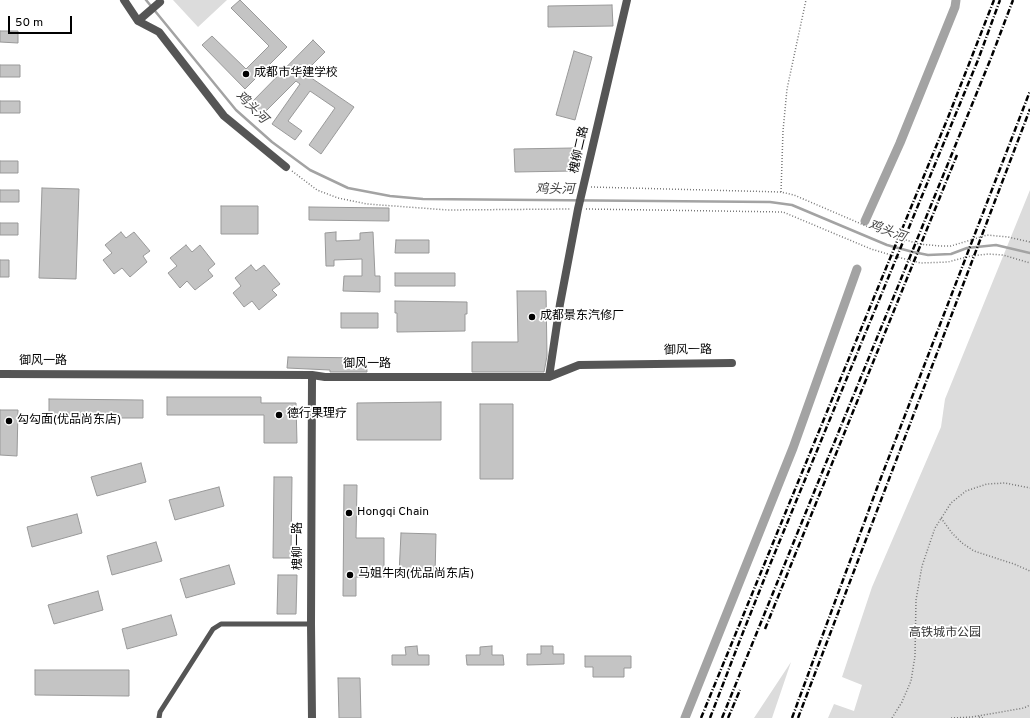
<!DOCTYPE html>
<html>
<head>
<meta charset="utf-8">
<style>
	body { margin:0 }
	#map { position:relative; width:1030px; height:718px; overflow:hidden; background:#fff; font-family:Overpass,sans-serif }
	canvas { display:block }
	.scale { position:absolute; left:8px; top:16px; width:64px; height:18px; box-sizing:border-box; border:2px solid #000; border-top:0; padding-left:5px; font-size:12px; line-height:14px; white-space:nowrap; color:#000; -webkit-text-stroke:3px #fff; paint-order:stroke }
</style>
</head>
<body>
<div id="map">
<canvas width="1030" height="718"></canvas>
<div class="scale">50 m</div>
</div>
<script>
const ctx = document.querySelector('canvas').getContext('2d');
ctx.lineJoin = 'round';
function fill(path, color) {
  ctx.fillStyle = color;
  ctx.fill(path, 'evenodd');
}
function poly(rows) {
  const path = new Path2D();
  for (const r of rows) {
    path.moveTo(r[0], r[1]);
    for (let i = 2; i < r.length; i += 2) path.lineTo(r[i], r[i + 1]);
  }
  return path;
}
function strokePath(path, color, width, dash) {
  ctx.strokeStyle = color;
  ctx.lineWidth = width;
  ctx.lineCap = dash ? 'butt' : 'round';
  ctx.setLineDash(dash || []);
  ctx.stroke(path);
}
function label(font, color, halo, rows, align = 'center') {
  ctx.font = font + ' Overpass,"Noto Sans SC",sans-serif';
  ctx.lineWidth = 3.5;
  ctx.setLineDash([]);
  ctx.textBaseline = 'middle';
  ctx.strokeStyle = halo;
  ctx.fillStyle = color;
  for (const [text, x, y, turn = 0] of rows) {
    ctx.save();
    ctx.translate(x, y);
    ctx.rotate((+turn || 0) * Math.PI / 180);
    ctx.textAlign = isNaN(turn) ? turn : align;
    if (halo) ctx.strokeText(text, 0, 0);
    ctx.fillText(text, 0, 0);
    ctx.restore();
  }
}
fill(poly([
	[173,0,227,0,198,27],
	[1030,190,1030,718,828,718,834,704,854,711,862,685,842,677,872,587,941,427,945,399],
	[791,662,772,718,754,718]
]), '#dcdcdc');
strokePath(poly([
	[146,0,236,110,272,142,310,170,348,188,390,196,423,199,770,202,792,205,887,245,913,252,928,255,951,254,967,248,996,245,1030,253]
]), '#a3a3a3', 2.5);
strokePath(poly([
	[865,221,900,143,955,7,956,0],
	[685,718,793,448,857,269]
]), '#a3a3a3', 9);
const building = poly([
	[240,0,287,47,245,89,202,45,212,36,246,69,269,46,231,8,240,0],
	[612,5,613,26,548,27,548,6,612,5],
	[0,31,18,31,18,43,0,42,0,31],
	[313,40,325,52,304,73,354,107,321,154,309,145,335,108,310,91,288,121,302,131,295,140,272,124,300,84,296,81,262,115,250,104,313,40],
	[574,51,592,57,575,120,556,115,574,51],
	[0,65,20,65,20,77,0,77,0,65],
	[0,101,20,101,20,113,0,113,0,101],
	[573,148,573,171,515,172,514,149,573,148],
	[0,161,18,161,18,173,0,173,0,161],
	[42,188,79,189,76,279,39,278,42,188],
	[0,190,19,190,19,202,0,202,0,190],
	[221,206,258,206,258,234,221,234,221,206],
	[309,207,389,208,389,221,309,220,309,207],
	[0,223,18,223,18,235,0,235,0,223],
	[121,232,126,238,134,232,150,251,143,256,147,262,130,277,122,268,114,274,103,260,112,253,105,245,121,232],
	[336,232,336,241,360,240,360,233,373,232,375,276,380,276,380,292,343,291,344,276,362,276,362,259,334,260,334,266,326,266,325,233,336,232],
	[396,240,429,240,429,253,395,253,396,240],
	[186,245,192,252,200,245,215,264,208,270,213,276,195,290,187,281,180,288,168,273,177,266,170,258,186,245],
	[0,260,9,260,9,277,0,277,0,260],
	[251,265,256,271,264,265,280,284,272,290,277,295,259,310,252,301,244,307,233,293,241,286,235,278,251,265],
	[395,273,455,273,455,286,395,286,395,273],
	[517,291,546,291,547,356,544,372,472,372,472,342,518,342,517,291],
	[395,301,467,302,467,314,465,314,465,331,397,332,397,313,395,313,395,301],
	[341,313,378,313,378,328,341,328,341,313],
	[288,357,366,358,367,372,330,372,330,370,287,368,288,357],
	[167,397,261,397,261,403,296,403,297,443,264,443,264,415,167,415,167,397],
	[49,399,143,400,143,418,49,418,49,399],
	[441,402,441,440,357,440,357,403,441,402],
	[480,404,513,404,513,479,480,479,480,404],
	[0,410,18,410,17,456,0,455,0,410],
	[141,463,146,482,97,496,91,477,141,463],
	[274,477,292,477,291,558,273,558,274,477],
	[344,485,357,485,356,538,384,538,384,577,356,577,356,596,343,596,344,485],
	[219,487,224,506,175,520,169,500,219,487],
	[77,514,82,533,32,547,27,527,77,514],
	[401,533,436,534,435,576,399,575,401,533],
	[156,542,162,561,112,575,107,556,156,542],
	[229,565,235,584,186,598,180,579,229,565],
	[278,575,297,575,296,614,277,614,278,575],
	[98,591,103,610,54,624,48,605,98,591],
	[171,615,177,635,127,649,122,629,171,615],
	[417,646,418,655,429,655,429,665,392,665,392,655,406,655,405,647,417,646],
	[492,646,492,655,503,655,504,665,467,665,466,655,480,655,480,647,492,646],
	[541,646,553,646,553,654,564,654,564,664,527,665,527,654,541,654,541,646],
	[585,656,631,656,631,668,624,668,624,677,593,677,593,667,585,667,585,656],
	[35,670,129,670,129,696,35,695,35,670],
	[338,678,360,678,361,718,339,718,338,678]
]);
fill(building, '#c4c4c4');
strokePath(building, '#999', 1);
strokePath(poly([
	[292,171,317,190,338,198,367,204,448,210,570,209],
	[591,187,781,192,794,195,880,232,919,244,940,246,951,246,987,235,1008,237,1030,242],
	[781,192,783,131,787,89,806,0],
	[586,209,783,212,871,249,901,258,921,263,948,262,971,256,988,254,1003,255,1030,263],
	[941,518,952,533,962,543,974,551,1014,564,1030,571],
	[979,717,983,718],
	[892,718,902,702,911,681,915,656,916,600,922,566,935,528,951,503,966,491,987,484,1005,483,1030,488],
	[951,718,972,717,1024,708,1030,705]
]), '#777', 1.5, [1, 2]);
strokePath(poly([
	[159,718,160,712,213,629,221,624,311,624]
]), '#555', 5);
strokePath(poly([
	[124,0,138,21,159,32,224,116,286,167],
	[138,21,160,2],
	[0,374,312,375,325,377,549,377,579,365,732,363],
	[549,377,560,304,578,209,627,0],
	[312,718,311,624,312,375]
]), '#555', 8);
strokePath(poly([
	[765,629,957,155],
	[701,718,949,115,994,0],
	[710,718,740,640,769,567,978,60,1000,0],
	[722,718,991,58,1013,0],
	[728,718,740,690],
	[792,718,877,488,1030,91],
	[798,718,1030,109]
]), '#000', 2.5, [6, 2, 1, 2]);
for (const [x, y, r, color] of [
	[246,74,4,"#000"],
	[532,317,4,"#000"],
	[279,415,4,"#000"],
	[9,421,4,"#000"],
	[349,513,4,"#000"],
	[350,575,4,"#000"]
]) {
  const dot = new Path2D();
  dot.arc(x, y, r, 0, 2 * Math.PI);
  ctx.fillStyle = color;
  ctx.fill(dot);
  strokePath(dot, '#fff', 1.5);
}
label('12px', '#000', '#fff', [
	["成都市华建学校",254,74],
	["成都景东汽修厂",540,317],
	["德行果理疗",287,415],
	["勾勾面(优品尚东店)",17,421],
	["Hongqi Chain",357,513],
	["马姐牛肉(优品尚东店)",358,575]
], 'left');
label('12px', '#000', '#fff', [
	["槐柳二路",580,150,-77],
	["御风一路",688,351,-1],
	["御风一路",43,362],
	["御风一路",367,365],
	["槐柳一路",299,546,-90]
]);
label('12px', '#333', '#fff', [
	["高铁城市公园",945,634]
]);
label('italic 13px', '#444', '#fff', [
	["鸡头河",251,108,45],
	["鸡头河",555,190],
	["鸡头河",887,232,20]
]);
</script>
</body>
</html>
